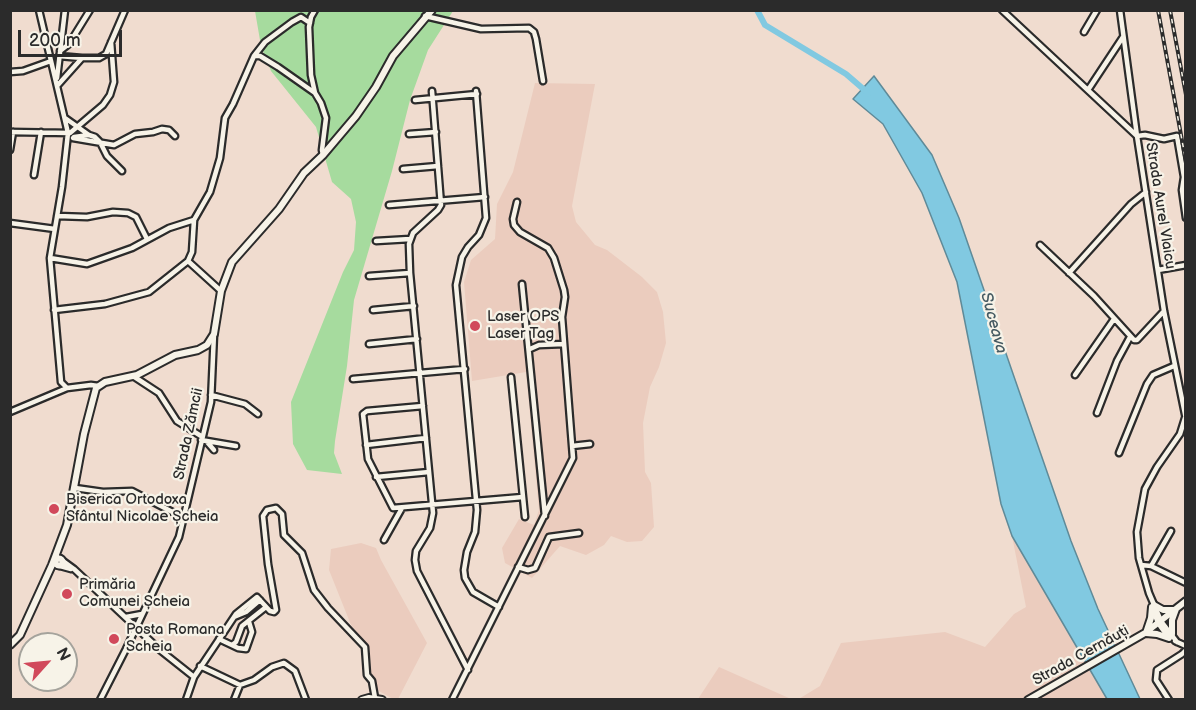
<!DOCTYPE html>
<html>
<head>
<meta charset="utf-8">
<style>
	body { margin:0 }
	#map { position:relative; width:1196px; height:710px; overflow:hidden; background:#f0dccf; font-family:"Balsamiq Sans",sans-serif }
	canvas { display:block }
	.frame { position:absolute; inset:0; border:12px solid #2b2b2b; pointer-events:none }
	.north { position:absolute; left:18px; top:632px; width:60px; height:60px; box-sizing:border-box; background:#f7f3e8; border:2px solid #a5a39c; border-radius:50%; rotate:63deg; font-size:16px; font-weight:700; line-height:24px; text-align:center; color:#2b2b2b }
	.north::after { content:''; display:block; margin:auto; width:21px; height:27px; background:#d1495b; clip-path:polygon(50% 0,100% 100%,50% 72%,0 100%) }
	.scale { position:absolute; left:18px; top:30px; width:104px; height:27px; box-sizing:border-box; border:3px solid #2b2b2b; border-top:0; padding-left:8px; font-size:18px; line-height:21px; white-space:nowrap; color:#2b2b2b; -webkit-text-stroke:4px #f7f3e8; paint-order:stroke }
</style>
</head>
<body>
<div id="map">
<canvas width="1196" height="710"></canvas>
<div class="frame"></div>
<div class="north">N</div>
<div class="scale">200 m</div>
</div>
<script>
const ctx = document.querySelector('canvas').getContext('2d');
ctx.lineJoin = 'round';
function fill(path, color) {
  ctx.fillStyle = color;
  ctx.fill(path, 'evenodd');
}
function poly(rows) {
  const path = new Path2D();
  for (const r of rows) {
    if (r.length === 3) {
      path.moveTo(r[0] + r[2], r[1]);
      path.arc(r[0], r[1], r[2], 0, 2 * Math.PI);
      continue;
    }
    path.moveTo(r[0], r[1]);
    for (let i = 2; i < r.length; i += 2) path.lineTo(r[i], r[i + 1]);
  }
  return path;
}
function strokePath(path, color, width, dash) {
  ctx.strokeStyle = color;
  ctx.lineWidth = width;
  ctx.lineCap = dash ? 'butt' : 'round';
  ctx.setLineDash(dash || []);
  ctx.stroke(path);
}
function label(font, color, halo, rows, align = 'center') {
  ctx.font = font + ' "Balsamiq Sans",sans-serif';
  ctx.lineWidth = 4.5;
  ctx.setLineDash([]);
  ctx.textBaseline = 'middle';
  ctx.strokeStyle = halo;
  ctx.fillStyle = color;
  for (const [text, x, y, turn = 0] of rows) {
    ctx.save();
    ctx.translate(x, y);
    ctx.rotate((+turn || 0) * Math.PI / 180);
    ctx.textAlign = isNaN(turn) ? turn : align;
    if (halo) ctx.strokeText(text, 0, 0);
    ctx.fillText(text, 0, 0);
    ctx.restore();
  }
}
fill(poly([
	[535,83,595,84,572,206,576,222,595,245,607,250,642,277,657,292,663,312,666,343,659,367,650,387,643,423,645,472,651,483,654,527,642,541,627,542,611,536,604,545,586,555,560,546,532,578,505,563,502,548,519,519,534,525,539,510,526,372,472,381,464,282,471,260,495,239,497,204,513,172],
	[1012,536,1107,699,797,700,820,686,841,643,945,632,985,647,1014,614,1026,607],
	[361,543,376,548,381,560,427,643,398,699,393,699,379,691,369,671,370,650,351,625,329,570,331,549],
	[719,667,791,699,698,699]
]), '#ebccbe');
fill(poly([
	[255,11,453,11,428,50,410,100,392,171,354,300,347,366,335,441,334,453,342,474,307,470,293,444,291,402,343,272,354,250,356,222,351,199,332,182,316,127,271,71,261,46]
]), '#a6db9e');
const water = poly([
	[874,76,932,155,959,218,1071,541,1098,609,1140,699,1107,699,1012,536,1001,504,957,282,922,193,883,124,853,99,874,76]
]);
fill(water, '#81c9e1');
strokePath(water, '#5f8a98', 1.5);
strokePath(poly([
	[757,10,765,25,846,74,868,93]
]), '#81c9e1', 6);
const minor = poly([
	[39,10,68,133,62,187,50,258,61,382,67,388],
	[315,10,311,17,309,27,311,75,315,93],
	[1002,10,1137,136,1164,311,1186,419],
	[1120,10,1137,136,1145,135,1164,139,1177,136,1184,177,1182,190,1186,218],
	[425,16,481,29,529,28,534,32,536,39,543,81],
	[1084,32,1097,10],
	[60,51,69,44,90,10],
	[59,56,82,58],
	[254,56,265,42,292,22,301,17,310,23],
	[10,72,23,71,51,61],
	[57,78,65,10],
	[57,86,82,58,99,58,106,54,125,10],
	[1088,90,1123,37],
	[432,91,441,205,438,210,413,233,409,244,410,273,433,513,430,528,416,551,415,560,417,571,468,670],
	[476,91,486,218,479,235,468,247,462,257,456,285,477,510,475,532,467,552,464,570,465,578,473,592,499,607],
	[415,100,477,94],
	[65,118,89,135],
	[10,132,70,133,103,105,110,95,114,82,111,42],
	[409,134,436,132],
	[74,137,89,135,95,137,100,142,107,156,122,171],
	[73,138,114,145,135,134,153,132,162,129,169,130,175,136],
	[10,150,13,132],
	[403,169,438,166],
	[34,175,41,132],
	[389,205,485,197],
	[57,216,87,217,113,212,128,213,136,217,147,239],
	[10,223,55,229],
	[376,241,410,239],
	[1040,245,1094,296,1134,340,1137,340,1164,311],
	[50,258,87,264,132,248,169,228,194,220],
	[188,261,221,291],
	[1158,270,1186,265],
	[1069,273,1131,204,1146,192],
	[369,276,410,273],
	[522,284,545,516],
	[54,310,105,304,149,292,188,261,192,252,194,220,210,192,220,158,225,118,233,104,254,56,260,56,278,67,315,93,321,103,326,118,322,150,323,155],
	[373,310,414,306],
	[369,344,417,339],
	[530,349,539,345,564,344],
	[1075,375,1114,319],
	[133,376,159,393,177,421,201,436],
	[511,377,525,517],
	[353,379,465,369],
	[211,395,245,404,258,414],
	[423,406,367,411,363,414,368,459,393,508,523,497],
	[10,412,67,388,91,385,98,386],
	[1097,413,1117,361,1130,337],
	[201,440,236,446],
	[207,442,214,450],
	[366,445,426,438],
	[572,446,590,444],
	[1119,453,1147,384,1153,375,1174,366],
	[376,477,429,472],
	[75,488,103,492,132,491,184,518],
	[384,540,402,508],
	[63,561,74,569,160,650,194,677],
	[1141,565,1151,566,1186,583],
	[60,566,71,569],
	[1151,566,1171,531],
	[518,567,528,570,535,568,549,537,579,533],
	[1153,610,1158,623,1168,637],
	[126,617,142,614],
	[234,617,246,612,260,600],
	[219,639,238,648,246,649,252,632,249,622],
	[1175,641,1186,646],
	[1177,642,1161,621,1149,593,1139,558,1137,532,1145,489,1157,467,1180,434,1185,418],
	[232,645,236,642,242,626,266,607],
	[200,666,240,685,254,680,272,667,284,663,295,671,306,700],
	[100,700,126,649,179,537,211,402,214,334],
	[186,700,194,677,236,614,257,597,270,611,274,612,276,610,268,564,263,516,267,510,276,508,282,514,284,535,302,553,314,590,328,608,365,647,367,675,372,681,375,698],
	[234,700,240,685],
	[452,700,573,458,562,317,565,297,564,290,554,258,548,248,520,232,514,225,513,219,517,202],
	[1169,700,1156,680,1157,670,1182,654,1186,650]
]);
const major = poly([
	[59,562,3.5],
	[1154,605,1163,610,1173,610],
	[1146,633,1151,618,1152,607],
	[1146,633,1157,634,1169,638],
	[1172,634,1172,620,1176,609],
	[10,645,20,635,52,565,67,525,84,434,96,388,105,382,137,375,175,355,198,350,207,345,214,334,221,291,232,262,279,209,304,173,323,155,356,116,376,87,393,56,432,10],
	[362,700,369,698,382,700],
	[1028,700,1145,633,1186,601]
]);
strokePath(minor, '#2b2b2b', 9);
strokePath(major, '#2b2b2b', 10);
strokePath(minor, '#f7f3e8', 4.5);
strokePath(major, '#f7f3e8', 6);
const rail = poly([
	[1158,10,1186,162],
	[1170,10,1186,95]
]);
strokePath(rail, '#2b2b2b', 4);
strokePath(rail, '#f7f3e8', 1.5, [4.5]);
for (const [x, y, r, color] of [
	[475,326,6,"#d1495b"],
	[54,509,6,"#d1495b"],
	[67,594,6,"#d1495b"],
	[114,639,6,"#d1495b"]
]) {
  const dot = new Path2D();
  dot.arc(x, y, r, 0, 2 * Math.PI);
  ctx.fillStyle = color;
  ctx.fill(dot);
  strokePath(dot, '#f7f3e8', 2);
}
label('15px', '#2b2b2b', '#f7f3e8', [
	["Strada Aurel Vlaicu",1160,206,81],
	["Strada Zămcii",189,434,-78],
	["Strada Cernăuți",1081,656,-29]
]);
label('15px', '#2b2b2b', '#f7f3e8', [
	["Laser OPS",487,317],
	["Laser Tag",487,334],
	["Biserica Ortodoxa",66,500],
	["Sfântul Nicolae Șcheia",66,517],
	["Primăria",79,585],
	["Comunei Șcheia",79,602],
	["Posta Romana",126,630],
	["Scheia",126,647]
], 'left');
label('italic 16px', '#455a62', '#f7f3e8', [
	["Suceava",993,323,75]
]);
</script>
</body>
</html>
